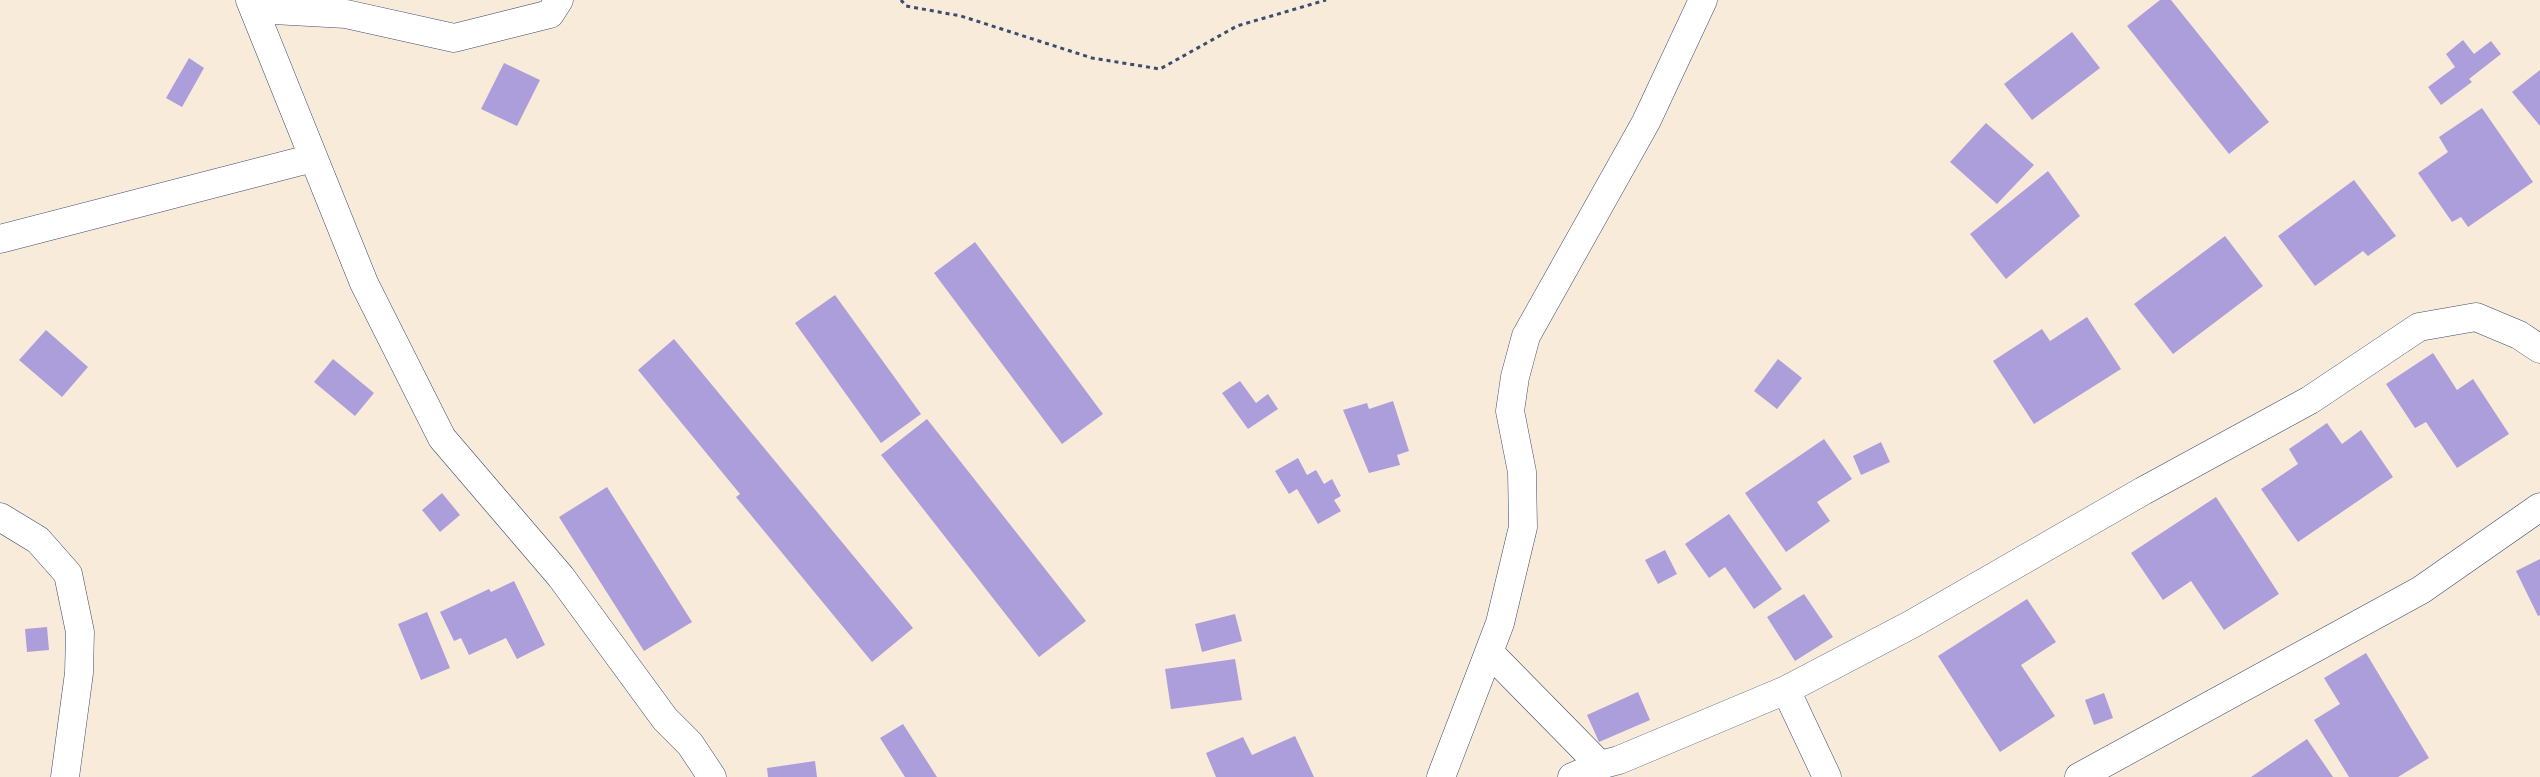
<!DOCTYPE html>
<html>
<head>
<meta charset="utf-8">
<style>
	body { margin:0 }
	canvas { display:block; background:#f8ebd9 }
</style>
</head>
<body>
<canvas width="2540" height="777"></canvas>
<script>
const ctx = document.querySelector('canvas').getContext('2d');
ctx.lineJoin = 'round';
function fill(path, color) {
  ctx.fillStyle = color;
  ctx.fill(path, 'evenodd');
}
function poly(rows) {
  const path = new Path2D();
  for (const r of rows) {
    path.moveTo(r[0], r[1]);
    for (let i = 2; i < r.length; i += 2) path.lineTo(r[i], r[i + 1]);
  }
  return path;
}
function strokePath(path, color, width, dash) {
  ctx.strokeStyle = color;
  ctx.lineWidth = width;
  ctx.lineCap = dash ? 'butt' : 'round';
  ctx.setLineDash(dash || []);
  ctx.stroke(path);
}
fill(poly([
	[2160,0,2171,0,2269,122,2229,154,2127,26],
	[2072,32,2100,68,2032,120,2004,84],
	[2463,40,2474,54,2491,41,2501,54,2469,79,2472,82,2441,105,2428,87,2455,67,2446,54],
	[189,58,204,68,182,107,166,98],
	[504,63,540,80,517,126,481,109],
	[2540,70,2540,126,2512,92],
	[2482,108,2533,182,2468,227,2461,217,2452,222,2418,173,2448,152,2439,137],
	[1986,123,2034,165,1997,204,1950,162],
	[2048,171,2080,216,2006,279,1970,234],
	[2354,180,2396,236,2368,256,2363,251,2315,286,2278,236],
	[2225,236,2263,286,2173,354,2134,304],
	[975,242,1103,414,1062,444,934,273],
	[835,295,921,414,881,443,795,323],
	[2087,317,2121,369,2034,424,1993,361,2042,329,2050,341],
	[46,330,88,367,62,397,19,360],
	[674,339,913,628,872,662,736,497,740,494,638,370],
	[2433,353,2457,390,2473,379,2509,434,2457,468,2426,422,2415,428,2386,384],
	[333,359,374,393,355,416,314,382],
	[1778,359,1802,378,1777,409,1754,391],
	[1240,381,1256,403,1268,394,1278,409,1248,429,1222,393],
	[1393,401,1409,451,1397,455,1400,465,1369,473,1343,410,1367,403,1369,409],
	[927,419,1086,621,1039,657,881,455],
	[2327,423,2342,444,2361,430,2393,477,2298,542,2261,489,2298,464,2289,449],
	[1824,439,1852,479,1817,502,1830,521,1786,552,1745,493],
	[1881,442,1890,462,1861,475,1853,456],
	[1298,458,1307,475,1316,470,1324,484,1332,479,1341,496,1334,500,1341,511,1318,524,1297,489,1289,494,1275,471],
	[607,487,692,622,644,651,559,517],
	[442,493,460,515,440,532,422,510],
	[2216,497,2279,594,2224,630,2191,581,2163,600,2131,553],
	[1729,514,1782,589,1754,609,1725,567,1709,578,1685,544],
	[1665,550,1677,574,1658,584,1645,560],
	[2540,559,2540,615,2538,616,2516,571],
	[514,581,545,645,517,659,506,638,469,655,461,638,454,641,440,612,489,589,491,592],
	[1804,594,1833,637,1795,661,1767,617],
	[2027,599,2056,642,2021,665,2055,716,2000,752,1938,656],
	[427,612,450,668,421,680,398,624],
	[1235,614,1242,641,1202,652,1195,624],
	[47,627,49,650,27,652,25,629],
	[2366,653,2429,758,2398,777,2349,777,2314,720,2340,704,2324,678],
	[1235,659,1242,700,1171,709,1165,669],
	[1638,692,1650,720,1599,742,1587,715],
	[2104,693,2113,718,2094,725,2085,700],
	[903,724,937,777,905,777,880,738],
	[1295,736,1314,777,1216,777,1206,753,1243,737,1252,755],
	[2307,739,2333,777,2251,777],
	[815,761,817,777,768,777,767,768]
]), '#ac9eda');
const street = poly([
	[250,0,364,283,442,438,561,577,665,719,690,744,712,777],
	[255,9,346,14,454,38,550,14,559,0],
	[0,239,313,158],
	[0,517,38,540,68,574,80,632,79,673,65,777],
	[1786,690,1827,777],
	[1600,765,1489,652,1500,623,1523,527,1522,472,1510,411,1515,377,1526,336,1646,122,1703,0],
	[1441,777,1489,652],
	[1572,777,1600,765,1619,760,1786,690,1912,624,2143,491,2310,400,2419,327,2476,317,2519,335,2540,349],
	[2079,777,2421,590,2540,507]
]);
strokePath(street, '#3c4b70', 29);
strokePath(poly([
	[901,0,906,6,961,16,1092,58,1160,69,1237,26,1326,0]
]), '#3c4b70', 3, [4, 4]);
strokePath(street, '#fff', 28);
</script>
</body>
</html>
